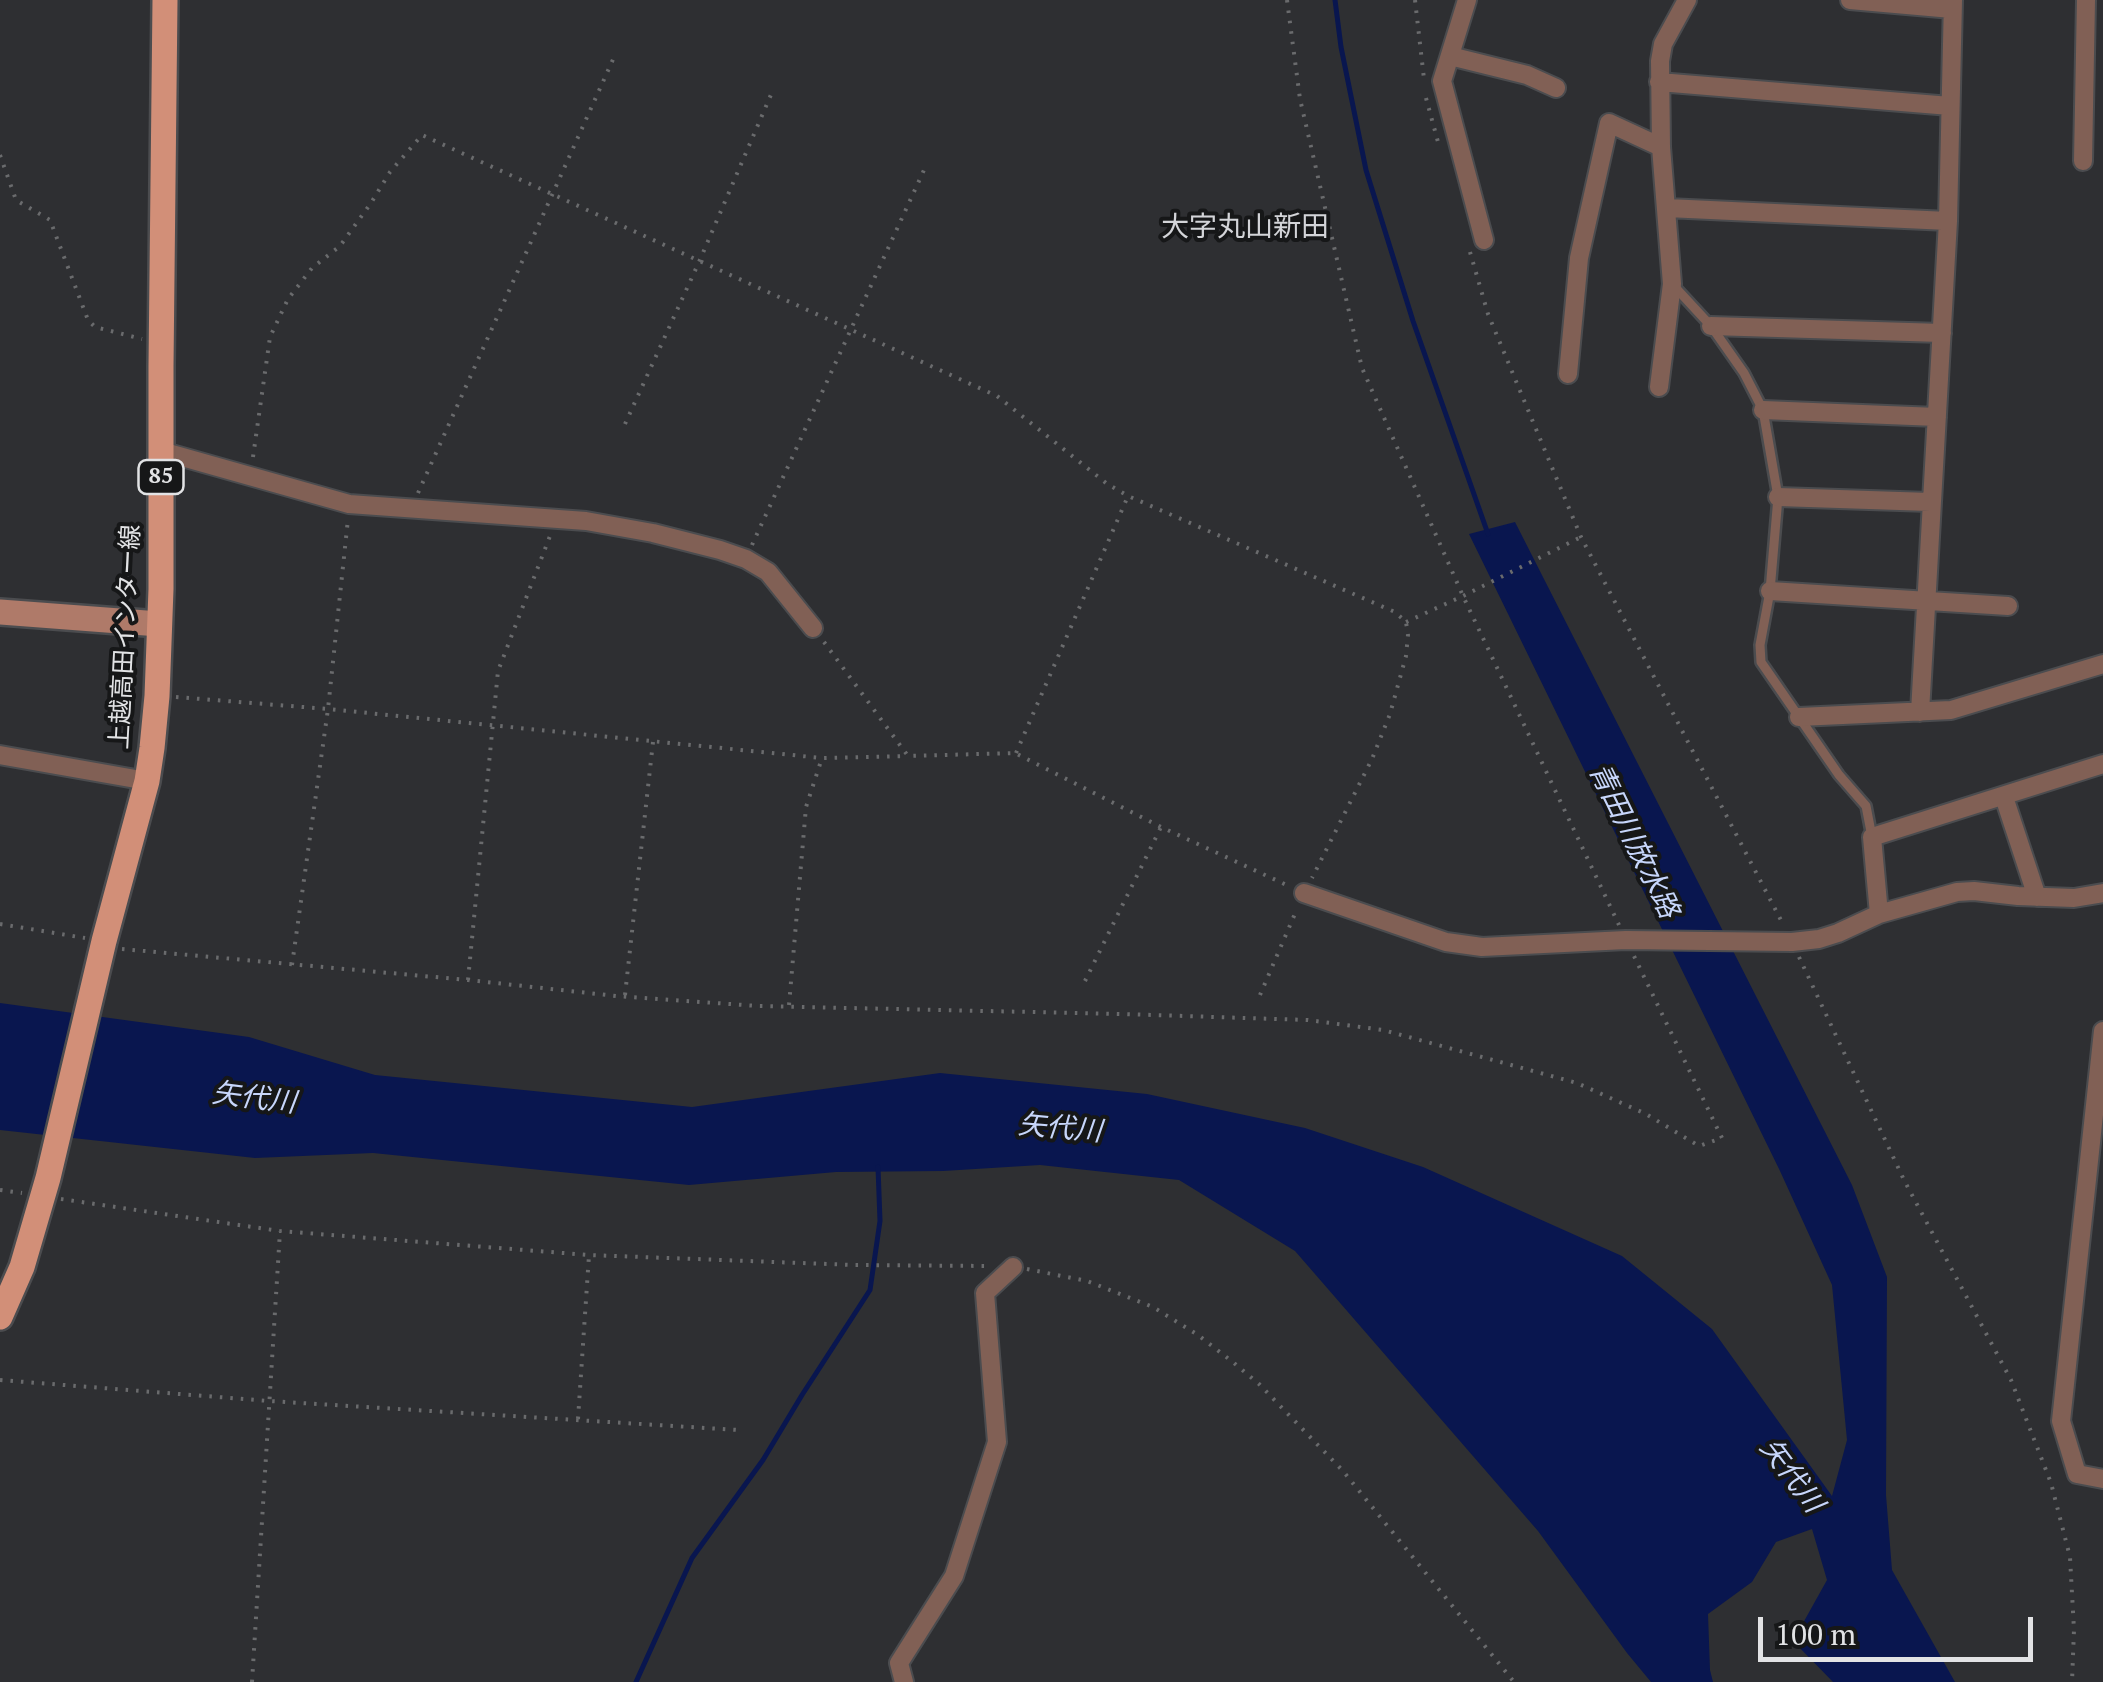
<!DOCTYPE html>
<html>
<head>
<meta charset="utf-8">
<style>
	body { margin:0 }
	#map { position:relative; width:2103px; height:1682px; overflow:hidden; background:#2e2f32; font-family:"PT Serif",serif }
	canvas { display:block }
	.scale { position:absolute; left:1758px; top:1617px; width:275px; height:45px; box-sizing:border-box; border:5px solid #e2e3e5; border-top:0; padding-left:12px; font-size:30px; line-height:35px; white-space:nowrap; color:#e2e3e5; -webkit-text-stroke:8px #161718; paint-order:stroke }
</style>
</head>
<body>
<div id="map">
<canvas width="2103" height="1682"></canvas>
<div class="scale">100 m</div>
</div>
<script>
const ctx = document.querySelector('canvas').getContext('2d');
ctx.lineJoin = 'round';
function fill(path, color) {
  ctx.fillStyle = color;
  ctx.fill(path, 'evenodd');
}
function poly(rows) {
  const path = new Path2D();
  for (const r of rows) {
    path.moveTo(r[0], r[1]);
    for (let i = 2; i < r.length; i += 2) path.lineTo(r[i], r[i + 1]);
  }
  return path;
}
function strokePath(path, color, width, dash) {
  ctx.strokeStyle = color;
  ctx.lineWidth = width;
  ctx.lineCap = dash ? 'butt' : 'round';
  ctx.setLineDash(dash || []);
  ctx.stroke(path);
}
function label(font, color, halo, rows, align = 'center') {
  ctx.font = font + ' "PT Serif","Noto Sans JP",serif';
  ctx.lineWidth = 8;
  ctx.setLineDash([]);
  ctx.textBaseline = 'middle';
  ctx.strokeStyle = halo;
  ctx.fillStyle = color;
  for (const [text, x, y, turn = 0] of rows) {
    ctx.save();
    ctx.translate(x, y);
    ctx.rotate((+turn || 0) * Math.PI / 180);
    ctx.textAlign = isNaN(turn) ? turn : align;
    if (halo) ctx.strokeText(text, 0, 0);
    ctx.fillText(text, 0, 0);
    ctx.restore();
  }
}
fill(poly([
	[1515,522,1852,1185,1887,1277,1886,1495,1892,1570,1955,1682,1833,1682,1793,1641,1827,1580,1812,1529,1776,1542,1752,1582,1708,1614,1710,1670,1713,1682,1651,1682,1627,1653,1538,1531,1295,1251,1179,1180,1040,1165,943,1171,836,1172,689,1185,373,1153,255,1158,0,1130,0,1003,249,1037,375,1075,692,1107,940,1073,1147,1094,1305,1128,1423,1167,1622,1256,1712,1329,1832,1496,1847,1440,1832,1285,1780,1171,1469,534]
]), '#09164f');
strokePath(poly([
	[1335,0,1341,47,1366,170,1413,321,1488,534],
	[636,1682,692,1558,763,1460,802,1395,870,1290,880,1221,878,1167]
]), '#09164f', 5);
const lane = poly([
	[1674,286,1711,326,1744,373,1763,410,1778,497,1770,591,1760,645,1761,662,1839,775,1866,806,1872,837]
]);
const street = poly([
	[1467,0,1442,81,1484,240],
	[1850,0,1952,9],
	[1450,56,1527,75,1556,88],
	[1659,82,1950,106],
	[2083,161,2086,0],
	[1667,208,1948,221],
	[1711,326,1942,333],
	[1568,374,1579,258,1609,123,1661,147],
	[1659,387,1672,284,1661,147,1660,61,1663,44,1687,0],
	[1763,410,1937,417],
	[161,451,349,504,586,521,653,533,720,550,746,559,768,572,813,628],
	[1778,497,1930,502],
	[1770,591,2008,606],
	[1920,712,1948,221,1953,0],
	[1799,717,1951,710,2103,664],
	[0,755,147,781],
	[2004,797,2037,897],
	[1304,893,1446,942,1482,947,1626,940,1792,942,1819,939,1838,933,1879,914,1957,892,1974,891,2018,896,2074,898,2103,893],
	[1879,914,1872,837,2103,764],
	[2103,1031,2061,1421,2077,1474,2103,1479],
	[904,1682,899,1663,954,1576,997,1442,985,1293,1013,1267]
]);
const secondary = poly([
	[0,612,159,624]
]);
const primary = poly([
	[0,1317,22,1267,48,1178,104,941,147,781,152,748,157,696,161,589,161,366,165,0]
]);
strokePath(lane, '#4b4c4f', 14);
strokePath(street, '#4b4c4f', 22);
strokePath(secondary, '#4b4c4f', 30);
strokePath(primary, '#4b4c4f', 30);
strokePath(poly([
	[1287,0,1300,99,1362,368,1463,596,1619,925],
	[1415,0,1424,79],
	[1426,98,1438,142],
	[0,155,16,200,50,220,88,320,95,327,142,339],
	[1470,252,1488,314,1581,537,1784,926],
	[625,424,699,262,773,90],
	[253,457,270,337,288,299,312,268,340,246,371,203,390,172,422,135,997,396,1106,483,1128,496,1395,612,1406,622,1408,635,1406,656,1390,714,1372,759,1312,878],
	[418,493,615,55],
	[752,545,924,170],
	[1406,622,1463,596,1581,537],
	[824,642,908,756,1015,753,1161,827,1291,887],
	[176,697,328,709,822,758,908,756],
	[1016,753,1128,496],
	[0,924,85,938],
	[122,949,468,980,616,996,758,1006,1122,1014,1308,1020,1383,1030,1577,1083,1646,1114,1699,1146,1722,1138,1634,956],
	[1799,957,1904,1180,2011,1380,2051,1483,2070,1557,2074,1630,2072,1682],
	[292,965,328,709,348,519],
	[468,980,498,671,550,536],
	[1085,981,1161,827],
	[625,995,653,742],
	[1260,995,1297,909],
	[789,1005,806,807,822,758],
	[0,1190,22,1193],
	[61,1199,280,1231,589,1255,854,1265,988,1266],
	[1027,1269,1087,1281,1153,1307,1198,1335,1234,1363,1259,1384,1343,1471,1514,1682],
	[0,1380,269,1401,738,1430],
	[578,1419,589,1255],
	[252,1682,280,1231]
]), '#6a6b6d', 4, [2.5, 8]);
strokePath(lane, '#816055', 9);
strokePath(street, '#816055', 18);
strokePath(secondary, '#af7a69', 25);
strokePath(primary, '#d28f78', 25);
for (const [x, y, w] of [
	[161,477,45]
]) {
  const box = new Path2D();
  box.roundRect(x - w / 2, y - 17, w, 34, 8);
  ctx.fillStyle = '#161718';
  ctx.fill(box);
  strokePath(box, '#e2e3e5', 2.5);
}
label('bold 22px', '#e2e3e5', null, [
	["85",161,477]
]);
label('25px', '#e2e3e5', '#161718', [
	["上越高田インター線",126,637,-87]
]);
label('28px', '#d3d4d8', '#161718', [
	["大字丸山新田",1245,228]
]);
label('italic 28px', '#c7d6fb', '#161718', [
	["青田川放水路",1633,841,64],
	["矢代川",254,1099,7],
	["矢代川",1060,1129,5],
	["矢代川",1791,1476,53]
]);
</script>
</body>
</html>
